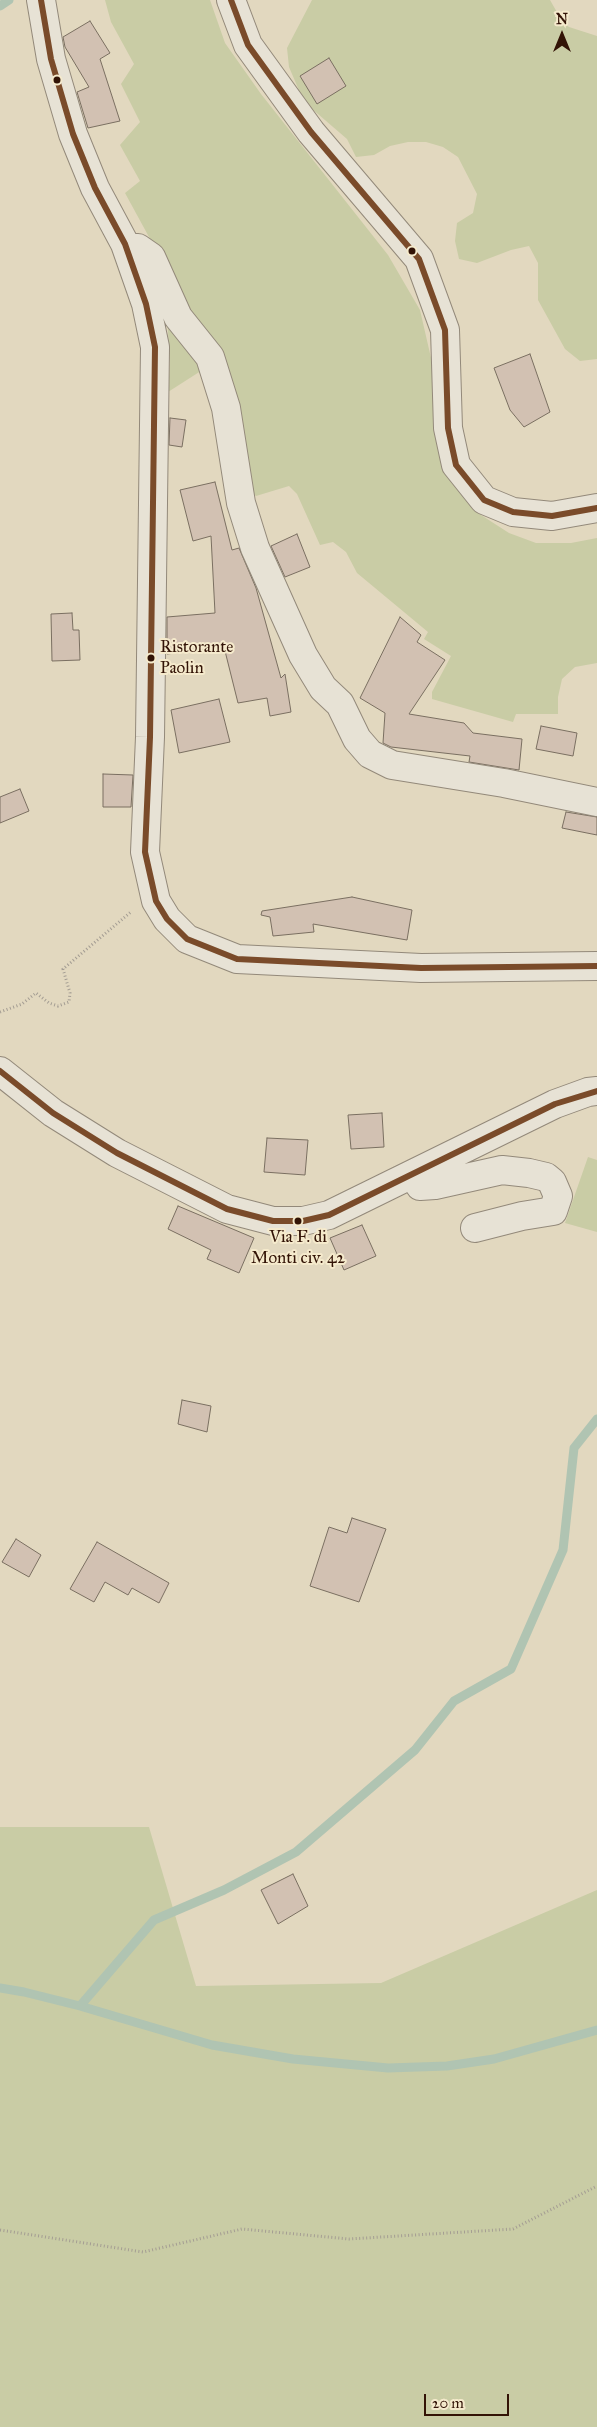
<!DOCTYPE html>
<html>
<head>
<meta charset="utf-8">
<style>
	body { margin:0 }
	#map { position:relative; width:597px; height:2427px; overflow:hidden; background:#e2d8bf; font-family:"IM FELL Great Primer",serif }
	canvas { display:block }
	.north { position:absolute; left:537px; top:10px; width:50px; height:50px; -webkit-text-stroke:4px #f5eacc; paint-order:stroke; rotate:0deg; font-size:14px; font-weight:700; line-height:20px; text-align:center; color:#321306 }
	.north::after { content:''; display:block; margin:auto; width:18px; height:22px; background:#321306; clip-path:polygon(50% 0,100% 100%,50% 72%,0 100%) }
	.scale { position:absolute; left:424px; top:2394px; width:85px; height:22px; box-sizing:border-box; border:2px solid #321306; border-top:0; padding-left:6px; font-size:15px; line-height:18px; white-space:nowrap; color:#321306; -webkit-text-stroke:4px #f5eacc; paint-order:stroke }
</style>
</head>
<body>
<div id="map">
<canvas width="597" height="2427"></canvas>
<div class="north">N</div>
<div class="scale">20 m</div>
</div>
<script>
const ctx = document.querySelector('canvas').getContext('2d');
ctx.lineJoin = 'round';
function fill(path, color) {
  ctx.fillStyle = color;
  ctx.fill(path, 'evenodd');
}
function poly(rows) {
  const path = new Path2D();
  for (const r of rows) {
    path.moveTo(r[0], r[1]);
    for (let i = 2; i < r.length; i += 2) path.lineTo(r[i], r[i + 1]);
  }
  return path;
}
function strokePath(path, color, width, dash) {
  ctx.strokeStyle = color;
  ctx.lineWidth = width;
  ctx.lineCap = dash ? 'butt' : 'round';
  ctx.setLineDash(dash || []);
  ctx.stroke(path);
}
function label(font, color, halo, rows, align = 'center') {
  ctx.font = font + ' "IM FELL Great Primer",serif';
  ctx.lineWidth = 4;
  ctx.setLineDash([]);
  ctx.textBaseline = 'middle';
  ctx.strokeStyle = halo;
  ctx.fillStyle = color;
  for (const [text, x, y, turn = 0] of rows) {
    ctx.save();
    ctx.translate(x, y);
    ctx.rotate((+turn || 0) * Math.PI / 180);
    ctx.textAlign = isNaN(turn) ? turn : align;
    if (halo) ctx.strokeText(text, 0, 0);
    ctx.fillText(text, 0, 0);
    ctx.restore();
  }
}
fill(poly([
	[105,0,210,0,225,43,261,94,388,255,420,310,462,493,481,515,509,533,536,543,571,543,597,538,597,663,575,667,562,679,558,697,558,714,516,714,513,722,432,699,432,692,451,656,424,639,428,632,357,573,346,552,333,542,320,545,297,494,289,486,256,496,250,492,218,360,168,392,170,363,167,317,155,248,125,193,140,181,120,145,140,122,121,84,134,64,111,22],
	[312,0,550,0,562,21,569,27,597,36,597,359,580,361,565,349,538,300,538,263,529,246,511,250,477,263,459,259,455,241,457,223,473,213,477,194,458,157,443,147,426,142,408,142,390,146,374,155,356,157,347,139,304,102,289,67,287,48],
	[588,1157,597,1160,597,1232,565,1223],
	[0,1827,149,1827,196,1986,381,1983,597,1890,597,2427,0,2427]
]), '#c9cca5');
strokePath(poly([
	[0,6,9,0],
	[0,1988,24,1992,80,2006,212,2045,293,2059,388,2068,447,2066,494,2059,597,2030],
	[80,2006,154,1920,224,1890,296,1852,415,1750,454,1701,511,1669,563,1550,574,1448,597,1419]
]), '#b0c4b2', 9);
const building = poly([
	[90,21,110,53,100,59,120,121,88,128,77,92,89,87,65,47,63,37,90,21],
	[329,58,346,86,317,104,300,76,329,58],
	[530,354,550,412,524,427,510,410,494,368,530,354],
	[170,418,186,420,182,447,169,445,170,418],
	[215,482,232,550,239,548,256,588,281,678,285,674,291,712,270,716,267,698,238,703,224,647,167,654,167,617,215,613,211,536,193,541,180,490,215,482],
	[297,534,310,567,285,577,271,546,297,534],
	[72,613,73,630,79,630,80,660,52,661,51,614,72,613],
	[400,617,421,635,417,642,445,660,409,714,464,723,473,733,522,739,519,770,469,762,470,756,391,747,383,743,385,713,360,698,400,617],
	[219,699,230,742,179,753,171,710,219,699],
	[541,726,577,733,573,756,536,749,541,726],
	[103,774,133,775,131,807,103,807,103,774],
	[20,789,29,811,0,823,0,797,20,789],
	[566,812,597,817,597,835,562,828,566,812],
	[352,897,412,910,407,940,313,924,314,932,273,936,270,917,261,915,262,911,352,897],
	[382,1113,384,1147,351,1149,348,1115,382,1113],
	[267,1138,308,1140,305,1175,264,1172,267,1138],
	[178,1206,254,1238,239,1273,207,1259,211,1250,168,1229,178,1206],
	[362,1225,376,1256,344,1270,330,1238,362,1225],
	[182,1400,211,1406,207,1432,178,1424,182,1400],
	[352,1518,386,1529,359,1602,310,1586,329,1527,347,1533,352,1518],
	[16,1539,41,1555,29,1577,2,1562,16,1539],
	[97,1542,169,1583,159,1603,132,1588,128,1595,105,1582,94,1602,70,1589,97,1542],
	[293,1874,308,1906,278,1924,261,1890,293,1874]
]);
fill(building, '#d2c1b2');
strokePath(building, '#7a6f61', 1);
const minor = poly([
	[41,0,51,59,73,134,95,188,125,244,146,304,155,347,150,737,145,852,156,901,167,919,187,939,237,959,421,968,597,966],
	[231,0,248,45,311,132,419,259,445,330,448,428,456,465,484,500,513,512,552,516,597,508],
	[127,249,138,248,151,257,178,317,210,357,226,408,241,503,255,548,303,655,323,688,340,704,357,739,370,754,392,765,504,783,597,802],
	[0,1071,53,1113,117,1153,227,1209,273,1221,303,1221,329,1215,555,1104,588,1092,597,1091],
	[413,1174,420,1186,435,1185,502,1170,529,1173,546,1177,552,1182,558,1196,553,1211,522,1216,475,1228]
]);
strokePath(minor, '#93897a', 30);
strokePath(poly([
	[0,1012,22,1004,36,993,49,1003,58,1006,69,1002,70,993,63,969,132,911],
	[0,2230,143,2252,242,2229,349,2239,513,2229,597,2186]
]), '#a49d93', 3, [1, 2.5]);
strokePath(minor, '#e7e2d5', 28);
strokePath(poly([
	[41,0,51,59,73,134,95,188,125,244,146,304,155,347,150,737,145,852,156,901,167,919,187,939,237,959,421,968,597,966],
	[231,0,248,45,311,132,419,259,445,330,448,428,456,465,484,500,513,512,552,516,597,508],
	[0,1071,53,1113,117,1153,227,1209,273,1221,303,1221,329,1215,555,1104,597,1091]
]), '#7a4b2a', 6);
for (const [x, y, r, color] of [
	[57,80,4.5,"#321306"],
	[412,251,4.5,"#321306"],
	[151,658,4.5,"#321306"],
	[298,1221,4.5,"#321306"]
]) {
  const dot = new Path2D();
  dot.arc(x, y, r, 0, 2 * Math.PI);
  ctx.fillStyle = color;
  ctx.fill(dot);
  strokePath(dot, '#f5eacc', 2);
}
label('17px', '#321306', '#f5eacc', [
	["Ristorante",160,648],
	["Paolin",160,669],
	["Via F. di",298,1238,"center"],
	["Monti civ. 42",298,1259,"center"]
], 'left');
</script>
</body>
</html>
